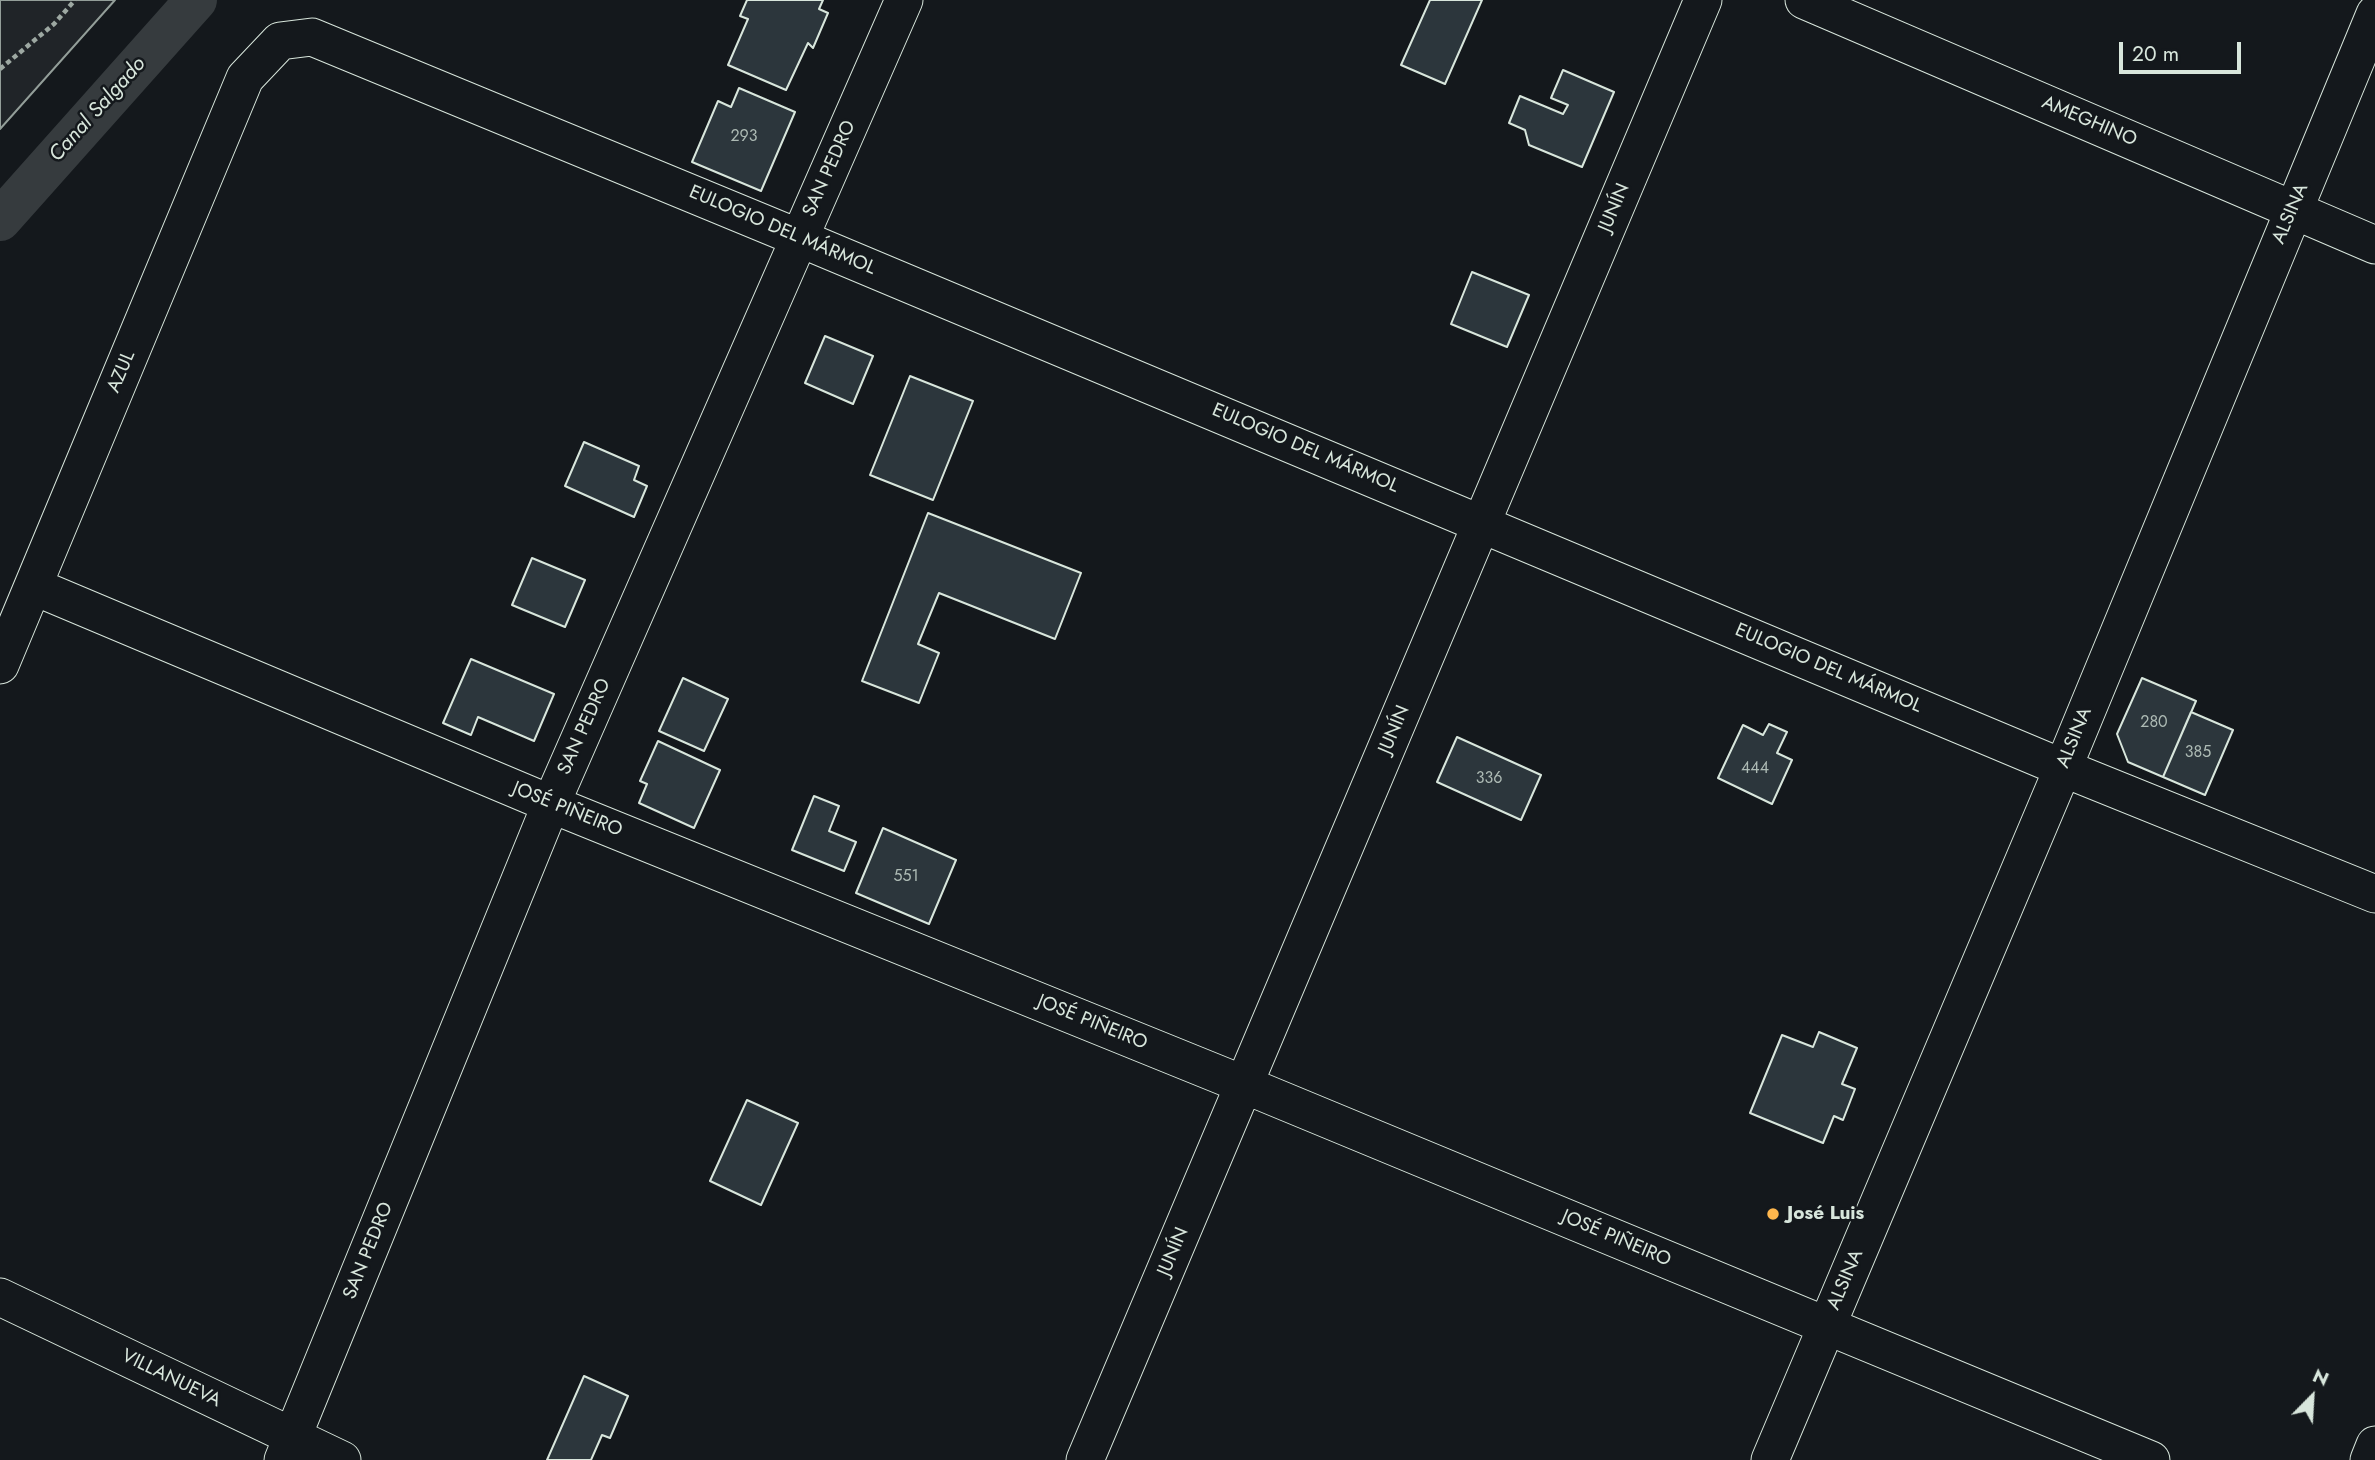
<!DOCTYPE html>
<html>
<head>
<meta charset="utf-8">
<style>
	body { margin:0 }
	#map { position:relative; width:2375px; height:1460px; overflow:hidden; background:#14181c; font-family:Jost,sans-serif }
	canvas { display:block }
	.north { position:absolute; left:2277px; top:1362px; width:70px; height:70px; -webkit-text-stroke:5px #14181c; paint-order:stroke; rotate:24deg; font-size:19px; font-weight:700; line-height:28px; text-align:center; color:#d8e6dc }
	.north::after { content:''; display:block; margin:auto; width:24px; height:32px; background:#d8e6dc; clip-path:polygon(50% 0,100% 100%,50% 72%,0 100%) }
	.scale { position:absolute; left:2119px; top:42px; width:122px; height:32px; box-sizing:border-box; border:4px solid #d8e6dc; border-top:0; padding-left:9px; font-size:21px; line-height:24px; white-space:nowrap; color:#d8e6dc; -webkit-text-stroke:5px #14181c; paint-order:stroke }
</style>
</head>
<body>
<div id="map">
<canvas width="2375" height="1460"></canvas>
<div class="north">N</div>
<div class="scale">20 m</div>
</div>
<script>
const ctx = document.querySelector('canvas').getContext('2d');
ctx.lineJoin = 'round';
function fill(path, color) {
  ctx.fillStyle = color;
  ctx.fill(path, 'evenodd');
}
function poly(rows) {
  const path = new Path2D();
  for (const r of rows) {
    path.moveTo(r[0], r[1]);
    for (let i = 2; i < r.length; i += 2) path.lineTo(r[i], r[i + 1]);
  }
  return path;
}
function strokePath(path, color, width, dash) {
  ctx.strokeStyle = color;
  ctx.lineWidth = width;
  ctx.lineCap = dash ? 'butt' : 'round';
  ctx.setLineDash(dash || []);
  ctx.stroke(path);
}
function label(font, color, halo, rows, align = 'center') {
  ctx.font = font + ' Jost,sans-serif';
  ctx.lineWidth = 5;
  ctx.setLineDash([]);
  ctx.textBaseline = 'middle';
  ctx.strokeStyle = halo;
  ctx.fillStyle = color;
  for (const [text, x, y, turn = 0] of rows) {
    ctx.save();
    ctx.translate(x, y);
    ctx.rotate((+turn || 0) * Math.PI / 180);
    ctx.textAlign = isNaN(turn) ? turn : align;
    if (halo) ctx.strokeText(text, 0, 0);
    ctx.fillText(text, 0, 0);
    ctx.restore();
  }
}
const green = poly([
	[0,0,115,0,0,129,0,0]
]);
fill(green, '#202428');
strokePath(green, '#939e99', 2);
strokePath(poly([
	[0,220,196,0]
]), '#363b3e', 42);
const building = poly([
	[747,0,823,0,819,9,828,13,813,48,808,43,786,90,728,65,748,19,740,16,747,0],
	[1430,0,1482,0,1445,84,1401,65,1430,0],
	[1563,70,1614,92,1582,167,1529,145,1525,130,1509,123,1520,96,1563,114,1568,105,1551,98,1563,70],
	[739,88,795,112,761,191,692,162,718,101,731,107,739,88],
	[1472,272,1529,295,1507,347,1451,324,1472,272],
	[825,336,873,356,853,404,805,383,825,336],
	[910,376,973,401,933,500,870,475,910,376],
	[584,442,639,466,634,480,647,486,634,517,565,486,584,442],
	[928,513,1081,573,1055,639,939,593,918,644,939,653,919,703,862,681,928,513],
	[532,558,585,580,565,627,512,605,532,558],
	[471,659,554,694,534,741,478,717,471,735,443,723,471,659],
	[683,678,728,699,704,751,659,731,683,678],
	[2142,678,2196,701,2163,777,2128,762,2117,734,2142,678],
	[2191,712,2233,730,2205,795,2163,777,2191,712],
	[1769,724,1787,732,1777,753,1792,760,1772,804,1718,778,1743,725,1763,735,1769,724],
	[1457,737,1541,775,1521,820,1437,782,1457,737],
	[658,741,720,770,694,828,639,803,647,784,640,781,658,741],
	[814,796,839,806,829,831,856,842,844,871,792,850,814,796],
	[883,828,956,860,929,924,856,893,883,828],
	[1819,1032,1857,1048,1842,1084,1855,1089,1843,1120,1834,1116,1823,1143,1750,1113,1782,1035,1813,1047,1819,1032],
	[747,1100,798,1123,761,1205,710,1181,747,1100],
	[584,1376,628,1396,610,1438,602,1435,591,1460,547,1460,584,1376]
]);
fill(building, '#2c363c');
strokePath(building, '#d8e6dc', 2);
const street = poly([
	[1804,0,2375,245],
	[33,586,551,804,1245,1085,2151,1460],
	[0,665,245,78,280,41,312,37,799,238,2063,768,2375,894],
	[0,1297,342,1460],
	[283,1460,551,804,904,0],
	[1085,1460,1703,0],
	[1770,1460,2063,768,2375,14],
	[2369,1460,2375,1445]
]);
strokePath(street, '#d8e6dc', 39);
strokePath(poly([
	[0,69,54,24,75,0]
]), '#9da8a2', 4.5, [5, 3.5]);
strokePath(street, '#14181c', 37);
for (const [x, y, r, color] of [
	[1773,1214,7,"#ffb74d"]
]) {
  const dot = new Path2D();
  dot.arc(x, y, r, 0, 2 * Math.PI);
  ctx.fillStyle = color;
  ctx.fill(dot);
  strokePath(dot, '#14181c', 2.5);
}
label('16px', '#adbab4', null, [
	["293",744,137],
	["280",2154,723],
	["385",2198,753],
	["444",1755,769],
	["336",1489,779],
	["551",906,877]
]);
label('19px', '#d8e6dc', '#14181c', [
	["AMEGHINO",2089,122,23],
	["SAN PEDRO",830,169,-66],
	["JUNÍN",1615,208,-67],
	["ALSINA",2291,214,-67],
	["EULOGIO DEL MÁRMOL",782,231,23],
	["AZUL",122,372,-67],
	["EULOGIO DEL MÁRMOL",1305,449,23],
	["EULOGIO DEL MÁRMOL",1828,669,23],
	["SAN PEDRO",585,727,-66],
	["JUNÍN",1395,730,-67],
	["ALSINA",2075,738,-68],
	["JOSÉ PIÑEIRO",567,810,22],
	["JOSÉ PIÑEIRO",1092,1023,22],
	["JOSÉ PIÑEIRO",1616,1239,23],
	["SAN PEDRO",369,1251,-68],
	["JUNÍN",1174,1252,-67],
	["ALSINA",1846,1280,-67],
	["VILLANUEVA",171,1379,26]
]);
label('bold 19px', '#d8e6dc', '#14181c', [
	["José Luis",1787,1214]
], 'left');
label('italic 21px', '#d8e6dc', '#14181c', [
	["Canal Salgado",98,110,-48]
]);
</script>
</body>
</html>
